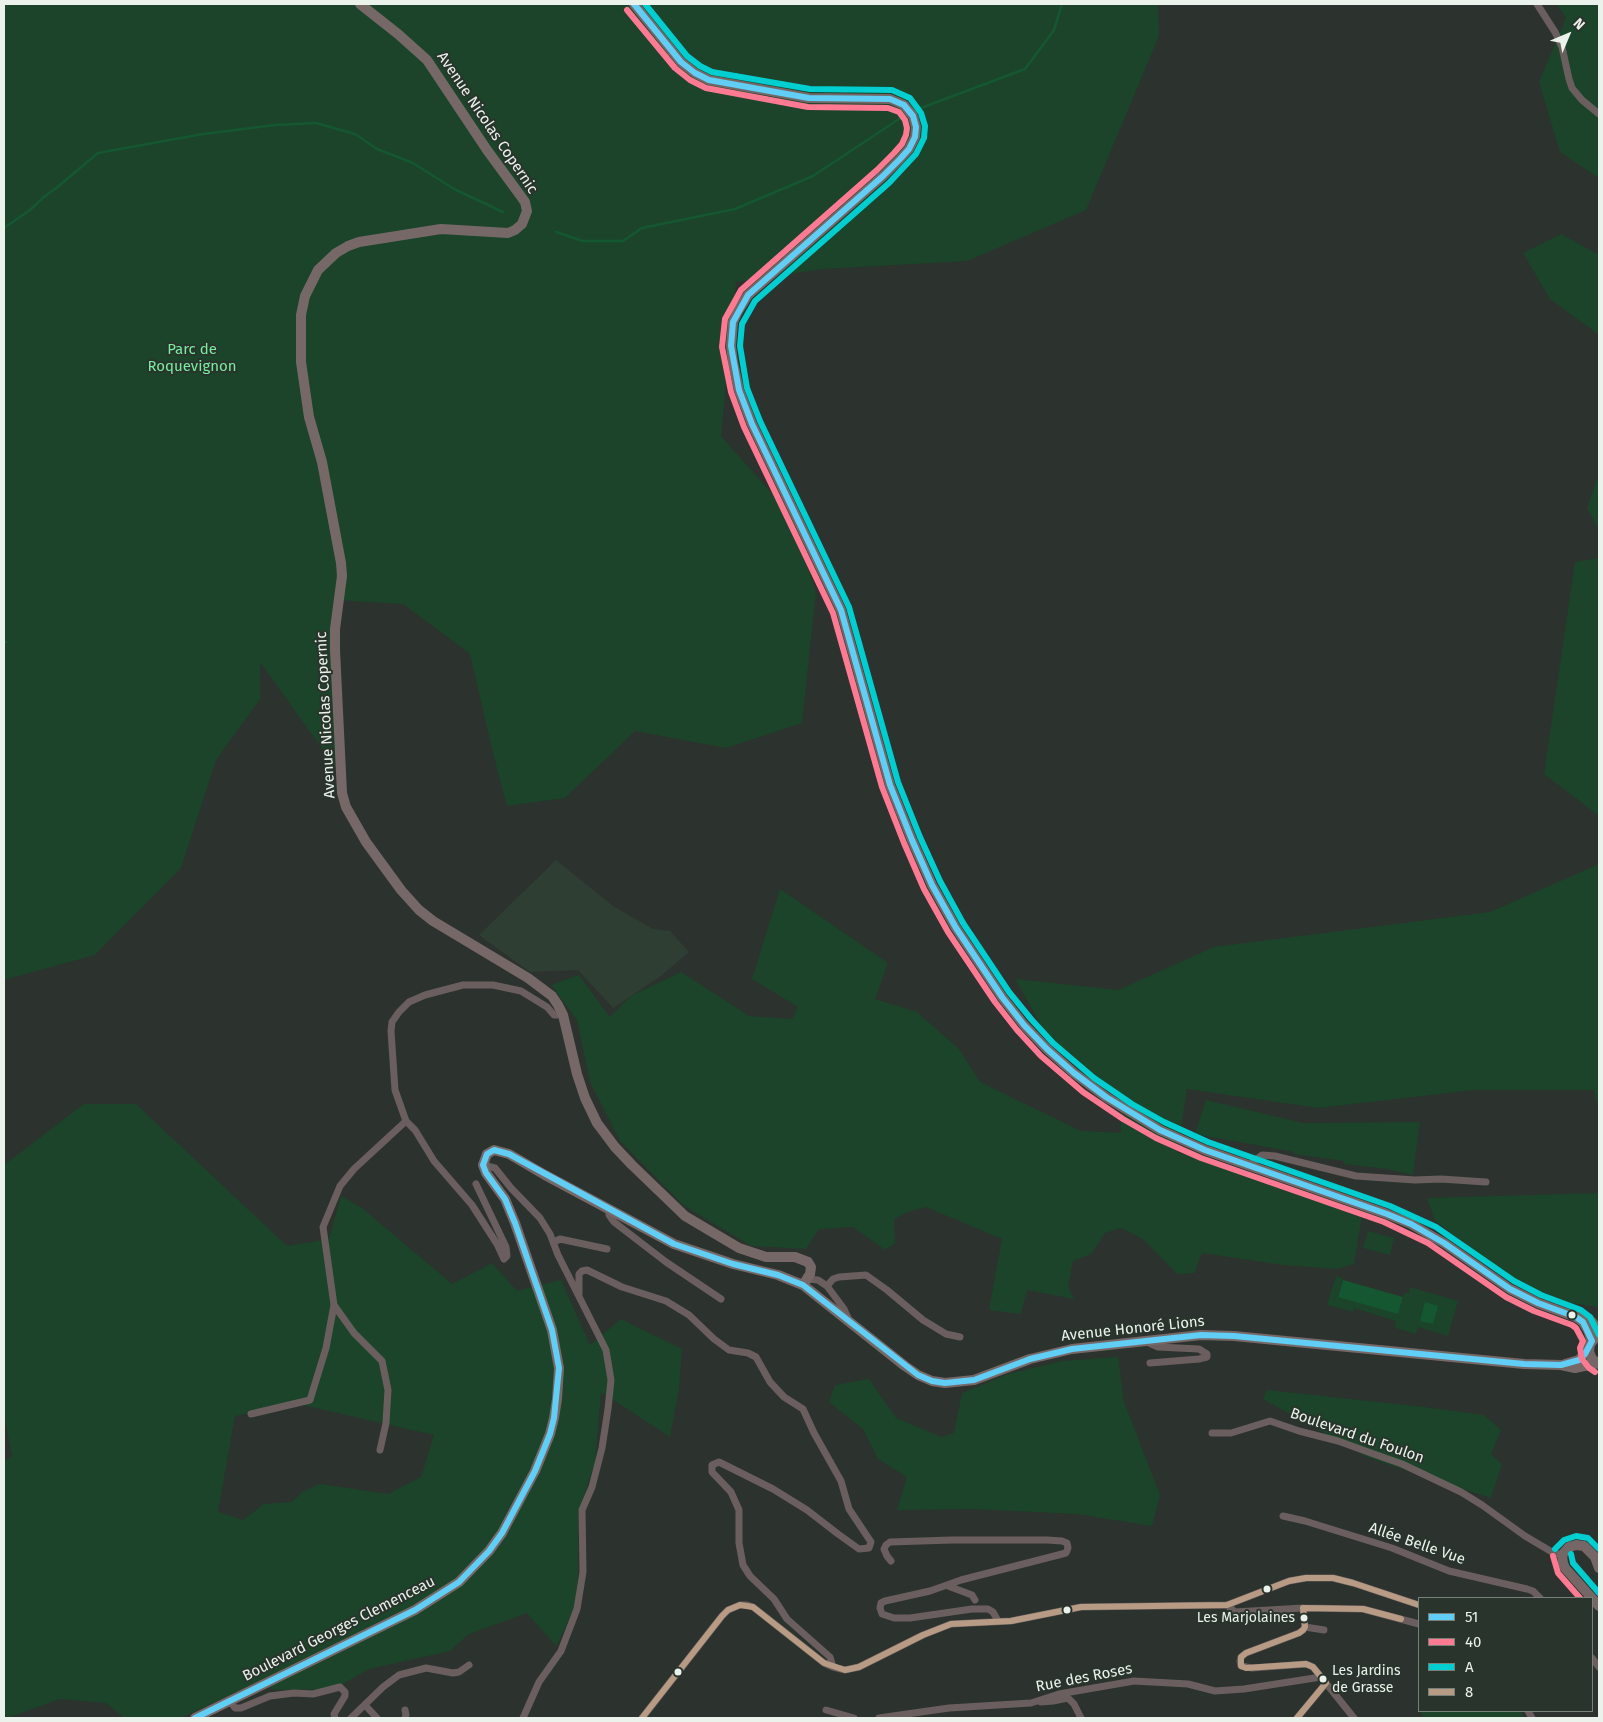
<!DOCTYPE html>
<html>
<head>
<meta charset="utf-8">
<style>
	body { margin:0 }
	#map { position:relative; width:1603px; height:1722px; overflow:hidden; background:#2c322d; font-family:"Fira Sans",sans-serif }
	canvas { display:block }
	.frame { position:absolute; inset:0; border:5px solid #ebf2ec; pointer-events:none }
	.legend { position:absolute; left:1418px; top:1597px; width:175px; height:115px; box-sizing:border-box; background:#29352c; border:1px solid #778179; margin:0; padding:6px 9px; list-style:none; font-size:15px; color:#ebf2ec }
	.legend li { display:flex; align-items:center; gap:10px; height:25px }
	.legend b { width:25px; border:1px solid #778179 }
	.north { position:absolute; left:1543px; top:10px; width:50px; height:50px; -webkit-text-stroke:4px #29352c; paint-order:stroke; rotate:45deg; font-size:14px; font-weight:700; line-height:20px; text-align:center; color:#ebf2ec }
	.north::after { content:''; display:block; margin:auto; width:18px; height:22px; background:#ebf2ec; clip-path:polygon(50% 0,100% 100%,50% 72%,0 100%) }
</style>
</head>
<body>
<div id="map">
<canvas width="1603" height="1722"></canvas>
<div class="frame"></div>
<ul class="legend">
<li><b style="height:6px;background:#61cef6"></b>51</li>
<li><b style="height:6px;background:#fe7a93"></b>40</li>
<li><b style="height:6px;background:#00ced1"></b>A</li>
<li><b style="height:6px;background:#b89b84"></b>8</li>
</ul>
<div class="north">N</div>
</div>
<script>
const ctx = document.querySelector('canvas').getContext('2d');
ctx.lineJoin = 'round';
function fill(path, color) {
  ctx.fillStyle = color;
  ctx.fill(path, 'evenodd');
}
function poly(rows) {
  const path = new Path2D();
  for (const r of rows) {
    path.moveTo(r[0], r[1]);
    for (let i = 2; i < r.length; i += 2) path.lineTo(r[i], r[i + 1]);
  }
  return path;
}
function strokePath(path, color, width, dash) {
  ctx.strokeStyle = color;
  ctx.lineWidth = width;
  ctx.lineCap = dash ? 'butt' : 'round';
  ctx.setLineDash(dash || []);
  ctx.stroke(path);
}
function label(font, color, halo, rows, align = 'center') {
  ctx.font = font + ' "Fira Sans",sans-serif';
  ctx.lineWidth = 4;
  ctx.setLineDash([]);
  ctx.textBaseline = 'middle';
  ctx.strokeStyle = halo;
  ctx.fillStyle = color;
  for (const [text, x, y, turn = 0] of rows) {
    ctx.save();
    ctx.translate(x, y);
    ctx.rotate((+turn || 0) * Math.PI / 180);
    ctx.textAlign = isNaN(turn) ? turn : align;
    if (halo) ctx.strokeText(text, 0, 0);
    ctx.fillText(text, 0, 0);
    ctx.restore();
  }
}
fill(poly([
	[556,860,613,906,653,929,670,931,689,952,661,976,613,1008,578,970,530,972,479,935]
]), '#2f3e32');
fill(poly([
	[4,4,1158,4,1159,36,1086,210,967,261,823,269,736,282,721,436,791,515,816,592,802,723,726,748,635,731,565,798,507,806,493,753,470,654,403,604,336,600,339,772,260,662,260,699,216,760,181,868,95,955,7,979,4,981],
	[1557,4,1599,4,1599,178,1560,152,1539,82,1566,18],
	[1561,234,1599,255,1599,335,1550,299,1523,253],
	[1597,479,1599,481,1599,530,1587,508],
	[1599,558,1599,816,1544,774,1575,562],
	[1599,864,1599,1112,1594,1090,1474,1090,1318,1108,1187,1089,1177,1152,1362,1216,1354,1264,1337,1269,1283,1265,1202,1253,1194,1273,1177,1274,1143,1239,1121,1228,1105,1233,1091,1254,1073,1261,1068,1286,1074,1299,1027,1290,1021,1314,989,1310,1002,1239,926,1207,908,1212,894,1219,895,1243,885,1250,853,1227,819,1229,806,1249,751,1246,683,1205,620,1141,590,1082,577,1020,551,985,579,975,610,1017,631,996,681,972,749,1016,792,1019,798,1007,752,979,780,889,888,963,875,999,917,1012,959,1049,980,1082,1081,1131,1121,1133,1119,1094,1046,1034,1015,979,1118,990,1214,947,1490,912],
	[1206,1100,1303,1123,1420,1122,1413,1175,1387,1169,1344,1164,1344,1161,1294,1154,1294,1152,1195,1134],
	[84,1104,136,1104,287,1246,329,1239,341,1196,362,1208,452,1284,492,1263,517,1291,561,1280,590,1345,621,1319,682,1349,679,1389,670,1437,601,1392,595,1463,578,1512,578,1574,575,1609,556,1646,527,1613,469,1634,450,1651,369,1669,334,1689,274,1690,258,1682,181,1718,124,1718,106,1703,60,1699,7,1718,4,1712,4,1461,12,1456,4,1415,4,1165],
	[298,1404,434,1435,421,1477,388,1494,320,1484,302,1492,292,1502,264,1504,243,1520,218,1512,235,1416],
	[1599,1193,1599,1306,1597,1307,1539,1298,1435,1221,1427,1198],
	[1368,1231,1394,1238,1390,1255,1363,1248],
	[1336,1276,1343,1278,1338,1296,1398,1314,1404,1293,1409,1293,1410,1287,1458,1301,1448,1336,1418,1327,1416,1334,1395,1328,1396,1321,1354,1308,1353,1312,1327,1305],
	[1118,1357,1124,1402,1160,1495,1152,1526,1077,1514,973,1509,897,1510,907,1477,878,1459,863,1429,829,1402,835,1385,869,1379,896,1418,941,1437,954,1433,962,1393,1008,1374,1062,1361],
	[1267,1390,1424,1407,1484,1415,1501,1430,1491,1454,1502,1464,1491,1498,1369,1458,1263,1399],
	[1420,1711,1521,1711,1524,1718,1424,1718]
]), '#1b442a');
fill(poly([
	[1343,1280,1403,1297,1398,1314,1338,1297],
	[1425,1302,1438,1306,1433,1324,1420,1321]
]), '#155731');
strokePath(poly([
	[913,111,1025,69,1054,30,1062,4],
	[4,228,30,210,45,196,55,189,98,153,203,134,275,125,316,123,355,134,377,149,413,163,454,189,503,212],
	[556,232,583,241,623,241,642,228,735,209,813,176,908,113],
	[4,642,6,642]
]), '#155731', 2.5);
strokePath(poly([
	[1537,4,1555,32,1562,47,1569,79,1572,88,1582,100,1599,114],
	[483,1165,495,1168,511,1188,540,1218,550,1234,558,1255,606,1350,611,1380,608,1409,602,1448,592,1487,582,1510,583,1572,577,1609,561,1651,539,1682,523,1718],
	[1249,1165,1262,1155,1275,1156,1356,1176,1415,1180,1441,1179,1486,1182],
	[476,1184,506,1247,507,1256,504,1259],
	[610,1210,609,1215,614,1222,666,1262,721,1299],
	[554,1242,560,1239,607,1249],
	[504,1259,497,1244,472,1205,434,1161,415,1130,406,1121,395,1090,391,1031,392,1022,399,1012,409,1002,425,995,463,985,493,985,521,991,547,1007,554,1015,563,1015],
	[807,1279,818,1280,827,1286,844,1309,849,1320],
	[827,1286,833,1279,839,1277,866,1275,887,1290,923,1320,946,1334,960,1337],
	[579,1294,579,1274,582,1271,587,1270,622,1287,666,1301,689,1315,714,1339,729,1350,748,1353,756,1357,770,1382,784,1397,803,1409,814,1433,841,1481,849,1509,871,1542,869,1548,859,1549,838,1534,807,1510,773,1489,719,1462,712,1465,712,1472,731,1492,739,1510,739,1543,743,1565,750,1576,774,1599,787,1619,830,1657,833,1667],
	[334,1305,354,1333,382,1361,388,1390,387,1406,386,1423,380,1450],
	[1147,1342,1158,1347,1199,1349,1207,1354,1207,1357,1199,1359,1150,1363],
	[251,1414,310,1400,326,1348,334,1305,323,1227,340,1186,354,1169,406,1121],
	[1212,1433,1231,1433,1270,1421,1299,1431,1338,1441,1371,1453,1402,1464,1461,1492,1482,1505,1525,1536,1552,1552,1562,1555],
	[1283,1516,1305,1521,1392,1548,1449,1571,1527,1589,1533,1591,1540,1598],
	[891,1561,887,1556,884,1549,886,1545,890,1542,952,1540,1047,1540,1062,1541,1067,1543,1068,1548,1066,1553,961,1580,930,1591,885,1601,881,1603,880,1608,882,1614,894,1618,910,1618,972,1609,988,1609,993,1612,998,1621],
	[948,1586,972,1595,975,1600],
	[1227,1605,1235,1612,1303,1608,1363,1609,1419,1624],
	[1303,1608,1305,1627,1303,1630,1299,1633,1246,1653,1241,1657,1240,1661,1241,1666,1252,1668,1306,1664,1313,1667,1354,1718],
	[1305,1627,1324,1630],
	[1592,1658,1599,1667],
	[230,1701,235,1708,241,1708,270,1696,294,1693,313,1694,340,1687,345,1692,345,1696,334,1714,335,1718],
	[1041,1702,1053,1701,1068,1698,1074,1704,1081,1718],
	[365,1705,377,1718],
	[405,1710,406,1715,405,1718],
	[826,1710,854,1718],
	[1528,1711,1532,1718],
	[351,1718,383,1687,399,1675,426,1668,453,1673,459,1672,469,1665],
	[642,1718,722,1616,728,1610,740,1605,747,1605,753,1607,824,1663,833,1667,845,1670,859,1667,923,1635,951,1624,1011,1621,1081,1607,1227,1605,1289,1581,1306,1578,1333,1578,1353,1583,1419,1605],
	[879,1718,949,1708,1031,1703,1059,1694,1134,1681,1188,1684,1215,1691,1244,1689,1321,1677],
	[1297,1718,1326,1683]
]), '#6a5f5e', 7);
strokePath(poly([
	[360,4,398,34,427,60,487,150,520,195,525,202,527,211,522,224,515,230,508,233,441,229,359,242,348,246,336,253,318,270,305,296,301,315,301,362,309,417,322,462,341,563,342,576,335,629,335,650,342,793,346,807,366,842,401,890,419,910,433,921,528,978,552,996,558,1005,563,1015,577,1074,585,1098,597,1123,615,1147,632,1165,685,1216,739,1248,766,1257,795,1257,808,1262,811,1267,810,1274,803,1285],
	[1565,1364,1579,1360,1589,1348],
	[195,1718,415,1610,459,1582,489,1551,502,1533,535,1471,550,1434,554,1418,557,1399,559,1368,552,1330,515,1223,505,1199,486,1173,483,1165,487,1154,494,1150,509,1154,545,1175,674,1244,733,1264,778,1275,803,1285,905,1366,918,1375,932,1381,945,1383,974,1380,1030,1359,1072,1349,1201,1335,1234,1336,1524,1364,1561,1365,1575,1368,1598,1363]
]), '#776868', 10);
strokePath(poly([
	[634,4,681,62,695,73,709,80,809,98,890,99,904,105,913,116,916,127,915,137,909,149,900,159,883,176,748,295,738,311,733,322,731,346,733,362,739,390,752,424,841,610,890,785,912,840,932,885,956,928,1002,997,1024,1025,1047,1049,1074,1073,1106,1097,1160,1130,1205,1150,1387,1214,1411,1224,1444,1243,1510,1289,1538,1303,1576,1317,1583,1322,1588,1330,1592,1341],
	[1577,1313,1588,1318,1599,1330],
	[1596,1337,1590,1344,1589,1352,1592,1359,1599,1364],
	[1599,1568,1595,1557,1584,1546,1576,1545,1569,1547,1562,1555,1563,1563,1565,1568,1599,1606]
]), '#746766', 10);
strokePath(poly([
	[195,1718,415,1610,459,1582,489,1551,502,1533,535,1471,550,1434,554,1418,559,1368,552,1330,515,1223,505,1199,486,1173,483,1165,487,1154,494,1150,509,1154,674,1244,733,1264,778,1275,803,1285,918,1375,932,1381,945,1383,974,1380,1030,1359,1072,1349,1201,1335,1234,1336,1524,1364,1561,1365,1579,1360,1585,1354,1592,1341,1583,1322,1576,1317,1538,1303,1510,1289,1444,1243,1411,1224,1387,1214,1205,1150,1160,1130,1106,1097,1074,1073,1047,1049,1024,1025,1002,997,956,928,932,885,912,840,890,785,841,610,752,424,739,390,731,346,733,322,748,295,883,176,900,159,909,149,915,137,916,127,913,116,904,105,890,99,809,98,709,80,695,73,681,62,634,4]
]), '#61cef6', 6);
strokePath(poly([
	[627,10,675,68,690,80,706,88,808,107,888,108,899,112,905,120,907,128,906,135,902,144,894,153,877,170,741,290,725,319,722,347,731,392,744,427,833,613,882,787,904,843,924,889,948,932,995,1002,1017,1030,1041,1056,1083,1092,1123,1119,1156,1138,1201,1158,1384,1222,1428,1243,1506,1297,1534,1311,1572,1325,1576,1328,1583,1341,1580,1348,1582,1359,1589,1368,1595,1372],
	[1553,1556,1558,1573,1580,1598]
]), '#fe7a93', 6);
strokePath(poly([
	[645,4,687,56,700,66,712,72,810,89,892,90,910,98,921,113,925,126,924,138,916,154,889,183,755,301,742,324,740,346,747,388,760,421,849,607,898,782,920,837,940,881,963,923,1009,992,1031,1019,1053,1043,1094,1078,1132,1104,1164,1122,1208,1142,1390,1206,1436,1227,1514,1281,1541,1295,1581,1310,1590,1317,1599,1335],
	[1555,1549,1564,1540,1576,1536,1588,1538,1599,1549],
	[1571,1554,1573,1563,1599,1593]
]), '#00ced1', 6);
strokePath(poly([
	[642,1718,722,1616,728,1610,740,1605,753,1607,824,1663,845,1670,859,1667,923,1635,951,1624,1011,1621,1081,1607,1227,1605,1289,1581,1306,1578,1333,1578,1353,1583,1419,1605],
	[1297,1718,1326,1683,1313,1667,1306,1664,1246,1668,1241,1666,1241,1657,1246,1653,1299,1633,1303,1630,1305,1627,1303,1608,1363,1609,1401,1619]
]), '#b89b84', 6);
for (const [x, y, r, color] of [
	[1572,1315,4.5,"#ebf2ec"],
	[1267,1589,4.5,"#ebf2ec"],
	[1067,1610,4.5,"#ebf2ec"],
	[1304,1618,4.5,"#ebf2ec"],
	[678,1672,4.5,"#ebf2ec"],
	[1323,1679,4.5,"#ebf2ec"]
]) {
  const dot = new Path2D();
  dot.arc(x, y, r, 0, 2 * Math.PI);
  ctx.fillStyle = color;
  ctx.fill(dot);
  strokePath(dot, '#29352c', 2);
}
label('14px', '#ebf2ec', '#29352c', [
	["Les Marjolaines",1295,1618],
	["Les Jardins",1332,1671,"left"],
	["de Grasse",1332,1688,"left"]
], 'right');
label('15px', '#ebf2ec', '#29352c', [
	["Avenue Nicolas Copernic",487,123,56],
	["Avenue Nicolas Copernic",326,715,-93],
	["Avenue Honoré Lions",1133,1329,-6],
	["Boulevard du Foulon",1357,1436,19],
	["Allée Belle Vue",1417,1544,19],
	["Boulevard Georges Clemenceau",339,1629,-27],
	["Rue des Roses",1084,1678,-11]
]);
label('15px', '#79ed9f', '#29352c', [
	["Parc de",192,350],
	["Roquevignon",192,367]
]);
</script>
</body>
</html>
